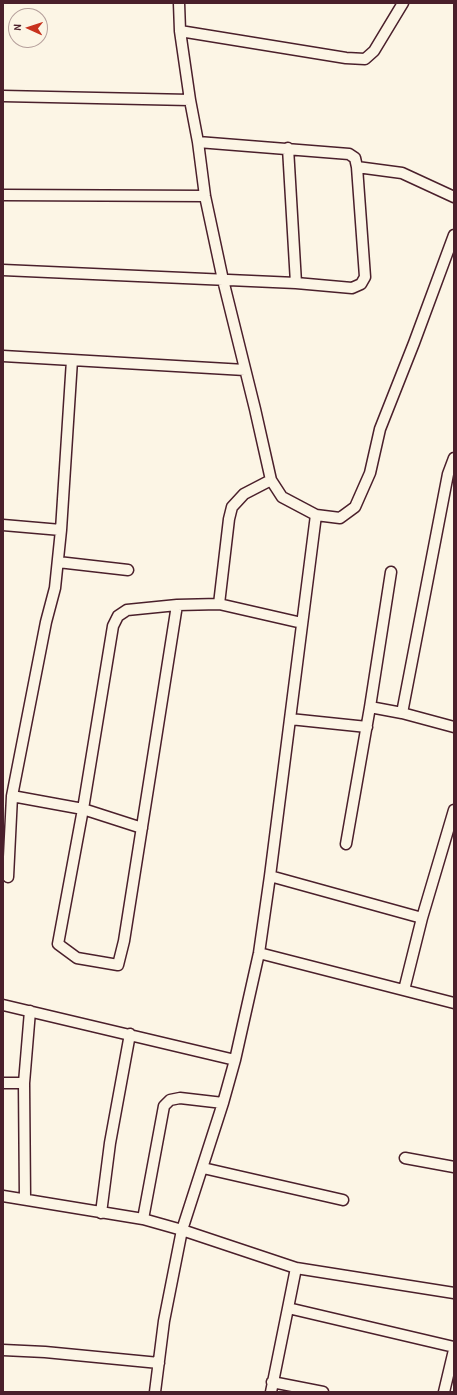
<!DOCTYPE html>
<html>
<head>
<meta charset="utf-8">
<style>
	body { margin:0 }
	#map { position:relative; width:457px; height:1395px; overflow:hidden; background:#fcf5e5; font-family:"Patrick Hand",sans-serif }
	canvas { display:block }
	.frame { position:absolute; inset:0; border:4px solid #4a1f2b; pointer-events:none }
	.north { position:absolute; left:8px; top:8px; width:40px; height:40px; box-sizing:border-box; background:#fcf5e5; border:1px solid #b59f9b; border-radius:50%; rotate:273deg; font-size:11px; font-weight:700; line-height:16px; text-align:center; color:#4a1f2b }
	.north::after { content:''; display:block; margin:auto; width:14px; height:18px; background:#c8321e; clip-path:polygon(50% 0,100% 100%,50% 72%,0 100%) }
</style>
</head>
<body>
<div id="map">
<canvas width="457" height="1395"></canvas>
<div class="frame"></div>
<div class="north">N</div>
</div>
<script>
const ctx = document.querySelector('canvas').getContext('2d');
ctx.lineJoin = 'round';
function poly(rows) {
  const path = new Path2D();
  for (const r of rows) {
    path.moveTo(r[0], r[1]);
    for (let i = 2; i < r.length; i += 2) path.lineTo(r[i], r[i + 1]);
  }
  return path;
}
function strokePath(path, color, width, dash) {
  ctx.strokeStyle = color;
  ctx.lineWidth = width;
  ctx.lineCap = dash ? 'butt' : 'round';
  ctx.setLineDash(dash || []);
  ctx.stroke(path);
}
const street = poly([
	[179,3,180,31,190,100,198,142,205,196,223,280,255,409,271,480,282,497,316,515,340,518,355,507,370,473,380,429,414,343,454,235],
	[180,31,346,58,365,59,374,51,403,3],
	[3,96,190,100],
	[288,148,296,283],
	[357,167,402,173,454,197],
	[3,195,205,196],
	[3,270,296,283,352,288,361,284,365,277,357,167,355,158,349,154,198,142],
	[3,356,245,370],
	[3,525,61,530],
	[58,562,128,570],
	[219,604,302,623],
	[177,605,127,610,118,616,113,626,83,809,58,944,77,958,118,965,124,941,177,605,219,604,229,519,232,507,244,494,271,480],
	[370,707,402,713,454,727],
	[402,713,448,474,454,458],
	[290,719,367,727],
	[12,796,83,809,142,828],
	[346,844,370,707,391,572],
	[270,876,422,918],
	[8,877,12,796,46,622,55,588,61,530,72,360],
	[259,953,454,1003],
	[404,990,422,918,454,810],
	[3,1005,235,1060],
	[3,1083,24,1083],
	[405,1158,454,1167],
	[203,1168,343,1200],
	[3,1196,143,1219,182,1230,296,1268,454,1293],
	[25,1199,24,1083,30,1011],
	[101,1213,110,1143,130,1034],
	[143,1219,164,1106,170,1100,180,1098,223,1103],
	[296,1268,288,1308,454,1347],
	[3,1350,45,1352,159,1363],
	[272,1382,323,1392],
	[155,1392,164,1321,182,1230,223,1103,235,1060,259,953,270,876,316,515],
	[271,1392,288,1308],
	[444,1392,454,1350]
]);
strokePath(street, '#4a1f2b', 13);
strokePath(street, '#fcf5e5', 10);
</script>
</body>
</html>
